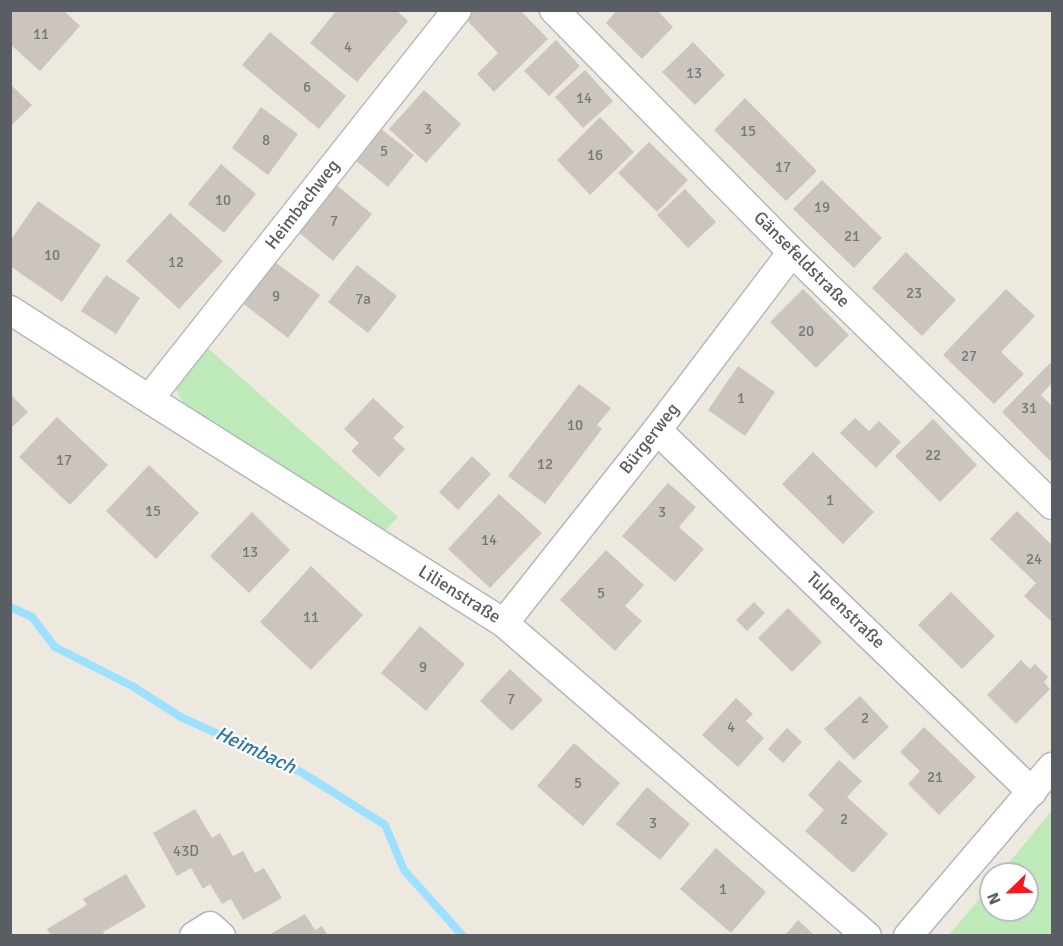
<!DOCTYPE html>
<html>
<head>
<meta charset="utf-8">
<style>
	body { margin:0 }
	#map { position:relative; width:1063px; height:946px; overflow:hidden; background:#eee9df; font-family:Signika,sans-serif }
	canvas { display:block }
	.frame { position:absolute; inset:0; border:12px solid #585e63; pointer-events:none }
	.north { position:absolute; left:979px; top:862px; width:60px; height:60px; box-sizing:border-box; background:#fff; border:2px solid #bcbfc1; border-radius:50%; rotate:247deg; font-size:16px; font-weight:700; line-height:24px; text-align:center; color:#585e63 }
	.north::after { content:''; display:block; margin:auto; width:21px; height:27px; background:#fc171f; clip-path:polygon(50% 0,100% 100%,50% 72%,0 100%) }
</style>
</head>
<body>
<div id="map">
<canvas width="1063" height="946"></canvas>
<div class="frame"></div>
<div class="north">N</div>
</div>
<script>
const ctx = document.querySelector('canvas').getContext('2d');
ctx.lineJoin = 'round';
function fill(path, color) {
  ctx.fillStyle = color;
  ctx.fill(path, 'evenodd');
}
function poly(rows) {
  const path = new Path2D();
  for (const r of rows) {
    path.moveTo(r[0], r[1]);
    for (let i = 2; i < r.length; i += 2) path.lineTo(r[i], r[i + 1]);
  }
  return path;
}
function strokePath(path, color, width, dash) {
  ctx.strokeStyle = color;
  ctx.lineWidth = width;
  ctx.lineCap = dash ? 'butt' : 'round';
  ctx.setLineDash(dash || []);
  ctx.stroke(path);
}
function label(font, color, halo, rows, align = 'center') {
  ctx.font = font + ' Signika,sans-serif';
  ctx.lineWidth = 4.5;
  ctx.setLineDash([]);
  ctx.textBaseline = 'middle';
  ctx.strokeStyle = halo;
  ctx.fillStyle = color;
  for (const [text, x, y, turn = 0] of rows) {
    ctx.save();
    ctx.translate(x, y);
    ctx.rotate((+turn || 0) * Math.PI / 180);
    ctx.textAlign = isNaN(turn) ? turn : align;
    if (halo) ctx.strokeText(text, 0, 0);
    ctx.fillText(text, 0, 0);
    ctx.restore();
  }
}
fill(poly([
	[201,342,398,517,382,534,187,409,172,383],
	[1052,810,1052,935,949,935,991,885,991,910,1027,910,1027,874,1000,874]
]), '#bee9b9');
strokePath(poly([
	[10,607,32,617,55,647,132,686,181,717,301,772,385,825,404,870,463,936]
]), '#9ee0ff', 8);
fill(poly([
	[10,10,63,10,80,26,40,71,10,44],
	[337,10,396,10,408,21,357,82,310,43],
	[465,10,520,10,548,39,494,92,477,74,498,53,461,14],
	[617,10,657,10,673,27,642,59,606,23],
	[270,32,346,96,319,129,242,65],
	[556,40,580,66,549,96,524,71],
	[693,42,725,75,695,105,662,72],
	[585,70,613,101,583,128,555,97],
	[10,84,32,105,10,127],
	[424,90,461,124,426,163,389,129],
	[745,98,817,171,786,201,714,130],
	[261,107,298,134,268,175,232,148],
	[600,117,634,152,590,195,557,160],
	[381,129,414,155,388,187,355,160],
	[649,142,688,180,657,212,618,173],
	[221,164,256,194,224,233,188,204],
	[822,180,882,238,854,268,793,209],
	[335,184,372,214,333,261,297,231],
	[685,189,716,222,688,248,657,215],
	[38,201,101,245,62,302,10,266,10,241],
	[170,213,223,261,179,309,126,261],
	[906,252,956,300,922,336,872,288],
	[272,260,320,295,288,338,241,302],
	[357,265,397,296,368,333,328,302],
	[106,275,140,298,116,334,81,311],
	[803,289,849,335,816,368,770,322],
	[1006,289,1035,316,1001,352,1024,374,994,404,943,355],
	[1052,361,1052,383,1041,395,1052,406,1052,463,1002,412],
	[738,366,775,392,745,436,708,410],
	[579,384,611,408,597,425,602,429,545,504,508,476],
	[10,394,28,412,10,429],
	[373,398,404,427,393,438,405,449,379,477,351,451,359,443,344,429],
	[57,417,108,465,70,505,19,457],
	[855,418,869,431,879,421,901,442,876,468,840,433],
	[933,419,977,465,940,502,895,456],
	[813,452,874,512,843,544,782,484],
	[472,456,491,474,458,510,439,492],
	[149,465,199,513,156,559,106,511],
	[668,483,696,507,679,527,704,549,675,582,622,536],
	[499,494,542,533,490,588,448,549],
	[1017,511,1052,545,1052,619,1051,621,1024,596,1036,583,990,539],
	[252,512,290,550,249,593,210,556],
	[606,550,644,585,625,606,642,621,615,651,560,600],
	[311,566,363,615,311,670,260,622],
	[951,592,995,636,962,669,918,625],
	[754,602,765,613,747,631,736,620],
	[788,608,822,642,792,672,758,638],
	[420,626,465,664,426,711,381,673],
	[1021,660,1030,669,1035,664,1048,677,1044,682,1050,689,1016,724,987,695],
	[510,669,543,700,512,731,480,701],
	[860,696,889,727,854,760,824,729],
	[736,698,753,714,746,721,764,738,738,767,702,735],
	[924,727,976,777,939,815,908,784,920,771,900,752],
	[787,728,802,742,783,763,768,749],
	[574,743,620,783,583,826,537,786],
	[839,760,862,781,847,797,888,834,853,873,805,831,824,810,808,795],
	[647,787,690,824,660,860,616,824],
	[195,809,212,838,220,833,233,856,243,851,255,873,264,868,282,898,243,920,231,899,222,904,210,884,203,889,191,868,177,876,153,833],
	[716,848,766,892,731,933,680,889],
	[126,874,146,907,103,932,105,936,51,936,47,929,87,905,83,899],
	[305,914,315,930,322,926,328,936,267,936],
	[798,920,815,936,784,936]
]), '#cbc5be');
const minor = poly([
	[554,10,792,252,1052,505],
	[10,310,149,399,504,623,867,936],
	[149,399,457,10],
	[657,430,1032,792],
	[504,623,657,430,792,252],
	[194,936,210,926,221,936],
	[908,936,1052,767]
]);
strokePath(minor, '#b3b8bc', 31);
strokePath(minor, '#fff', 28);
label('15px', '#75787a', null, [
	["11",41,35],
	["4",348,48],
	["13",694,74],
	["6",307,88],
	["14",584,99],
	["3",428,130],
	["15",748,132],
	["8",266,141],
	["5",384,152],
	["16",595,156],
	["17",783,168],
	["10",223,201],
	["19",822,208],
	["7",334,222],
	["21",852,237],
	["10",52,256],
	["12",176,263],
	["23",914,294],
	["9",276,297],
	["7a",363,300],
	["20",806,332],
	["27",969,357],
	["1",741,399],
	["31",1029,409],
	["10",575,426],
	["22",933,456],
	["17",64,461],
	["12",545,465],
	["1",830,501],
	["15",153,512],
	["3",662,513],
	["14",489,541],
	["13",250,553],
	["24",1034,560],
	["5",601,594],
	["11",311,618],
	["9",423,668],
	["7",511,700],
	["2",865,719],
	["4",731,728],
	["21",935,778],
	["5",578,784],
	["2",844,820],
	["3",653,824],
	["43D",186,852],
	["1",723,890]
]);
label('18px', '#585e63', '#fff', [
	["Heimbachweg",303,205,-52],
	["Gänsefeldstraße",801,260,45],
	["Bürgerweg",650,439,-52],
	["Lilienstraße",459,595,32],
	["Tulpenstraße",845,611,44]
]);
label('italic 20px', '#2d77a9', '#fff', [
	["Heimbach",255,751,25]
]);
</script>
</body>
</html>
